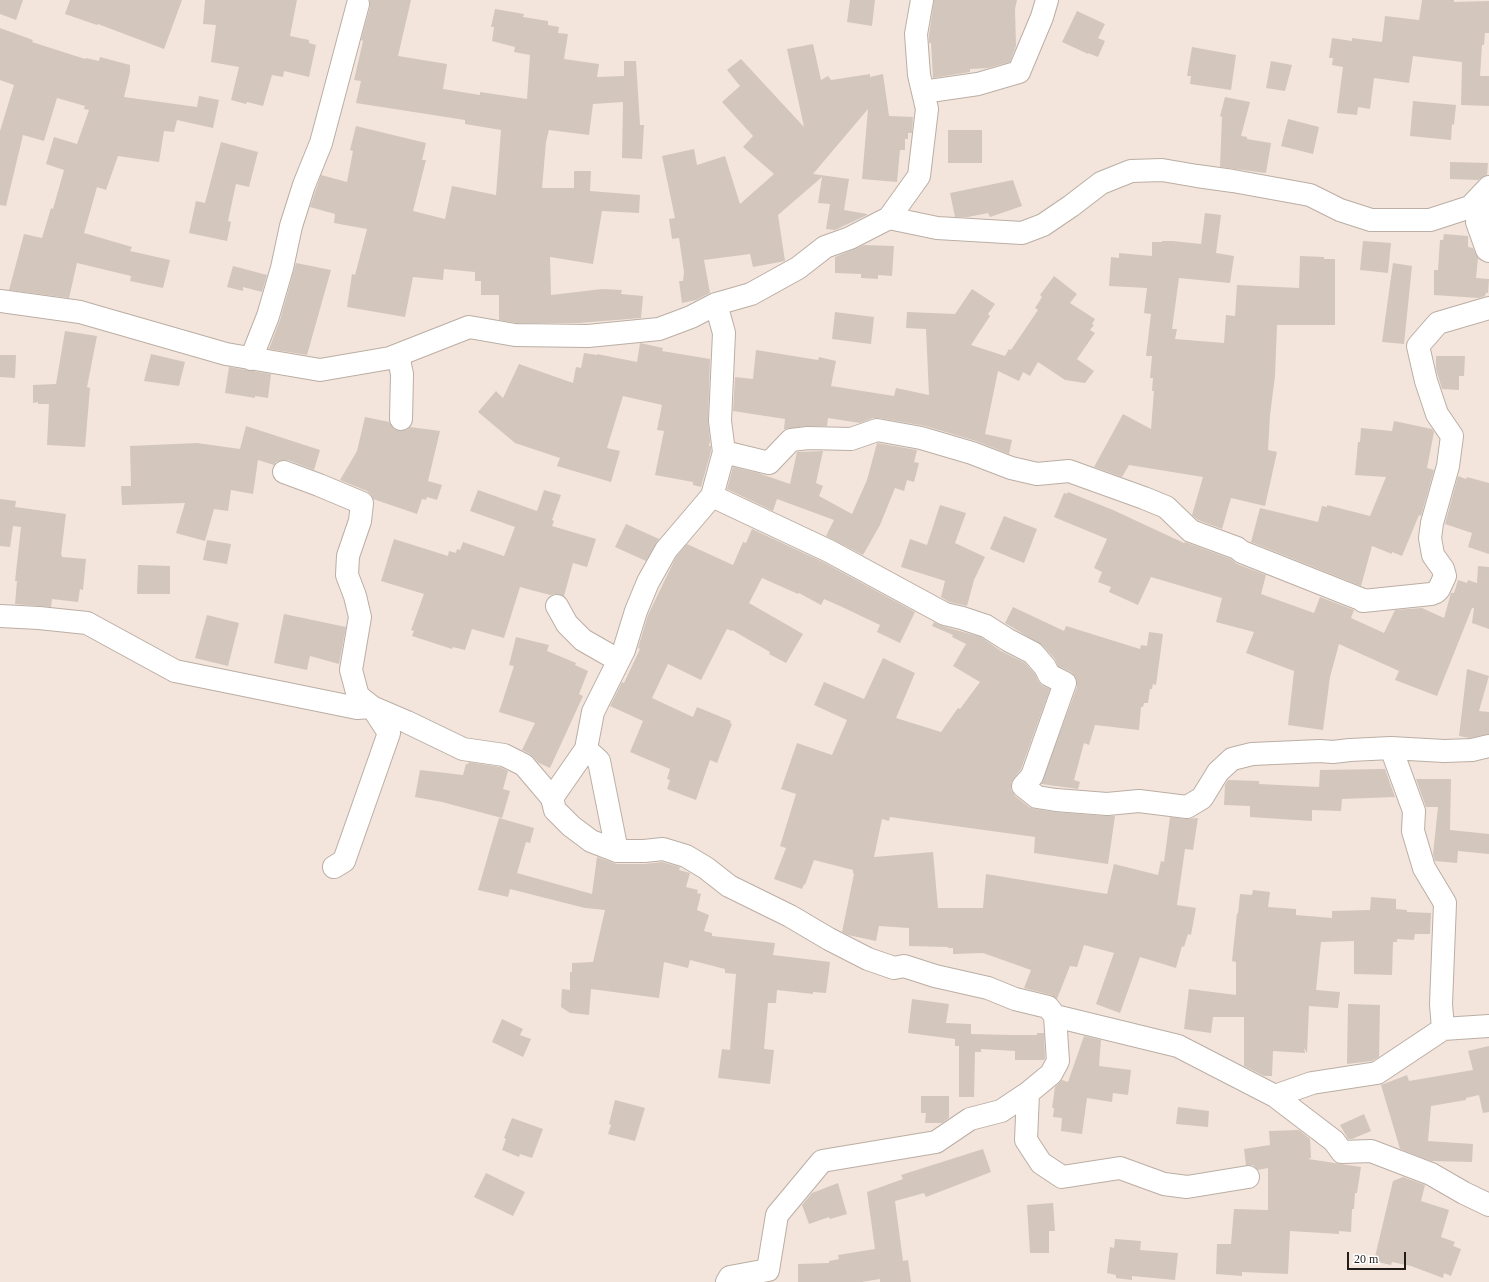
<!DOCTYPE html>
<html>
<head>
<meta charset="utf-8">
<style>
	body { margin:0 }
	#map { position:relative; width:1489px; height:1282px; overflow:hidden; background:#f3e5db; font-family:"Times New Roman",serif }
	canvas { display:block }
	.scale { position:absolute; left:1347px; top:1252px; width:59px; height:18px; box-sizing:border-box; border:2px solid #221d19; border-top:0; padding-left:5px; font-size:12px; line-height:14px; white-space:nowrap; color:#221d19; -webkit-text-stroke:3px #fff; paint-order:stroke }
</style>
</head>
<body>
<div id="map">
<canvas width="1489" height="1282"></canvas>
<div class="scale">20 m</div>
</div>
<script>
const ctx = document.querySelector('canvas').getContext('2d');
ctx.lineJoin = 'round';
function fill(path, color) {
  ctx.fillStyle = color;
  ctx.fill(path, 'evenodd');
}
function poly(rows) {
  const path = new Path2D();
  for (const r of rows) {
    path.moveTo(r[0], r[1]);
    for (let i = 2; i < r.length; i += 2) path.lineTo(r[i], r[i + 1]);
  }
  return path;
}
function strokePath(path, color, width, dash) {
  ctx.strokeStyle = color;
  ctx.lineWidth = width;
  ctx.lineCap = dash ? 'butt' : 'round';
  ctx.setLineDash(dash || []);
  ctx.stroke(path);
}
fill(poly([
	[0,0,23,0,16,20,0,14],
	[70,0,182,0,164,49,98,24,97,25,65,14],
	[205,0,297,0,290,36,309,40,309,43,316,45,309,77,284,71,283,77,272,75,263,106,247,102,246,104,231,100,239,67,211,62,216,25,203,24],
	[370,0,411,0,398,56,447,64,443,89,480,95,480,92,527,99,530,55,514,52,515,47,492,41,494,27,491,27,495,9,524,14,523,17,548,21,548,25,559,27,558,33,568,34,564,59,599,64,597,77,624,76,624,61,636,61,640,125,644,125,642,159,622,158,623,102,593,104,589,135,549,130,546,142,542,188,574,188,574,171,591,171,590,191,640,195,639,213,602,211,593,264,550,257,551,295,602,289,622,290,621,294,643,296,641,318,579,323,516,323,499,320,499,295,481,295,481,281,475,281,475,272,444,269,443,280,413,277,405,317,347,307,352,274,355,275,367,229,334,223,335,214,310,207,321,175,347,182,353,151,350,150,356,126,426,143,422,160,426,160,413,211,445,219,452,186,496,195,501,130,465,124,465,120,356,103,361,81,354,80,363,41,361,40,370,7],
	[850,0,875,0,872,26,847,22],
	[934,0,1017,0,1015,9,1016,46,1010,62,988,68,970,69,970,72,933,78,931,43,929,43,929,35],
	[1422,0,1454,0,1454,2,1489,1,1489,33,1485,33,1484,45,1482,45,1480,76,1489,76,1489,106,1461,105,1462,62,1413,56,1409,83,1374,78,1370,109,1358,107,1357,115,1337,113,1343,67,1332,65,1333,58,1329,58,1332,38,1352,41,1352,38,1382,42,1385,16,1419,20],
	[1077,11,1105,24,1098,38,1105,41,1098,57,1088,53,1088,54,1062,42],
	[0,28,33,40,32,42,85,59,86,58,99,61,100,57,130,65,130,72,124,97,197,107,199,96,219,100,213,128,177,120,174,132,164,131,159,162,118,156,106,190,97,187,84,233,132,247,130,251,170,260,163,288,130,281,131,276,77,263,69,298,9,290,24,234,42,238,51,208,53,209,64,170,46,164,54,137,77,144,89,110,84,109,85,106,57,98,44,141,23,135,6,206,0,205,0,131,14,85,0,80],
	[813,44,821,80,828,76,831,80,870,74,870,77,883,74,889,116,913,117,912,133,908,133,908,139,905,139,905,150,900,150,897,182,862,179,868,109,813,174,849,179,844,210,867,214,867,215,835,230,826,229,830,204,818,203,822,177,778,215,785,261,753,267,750,254,704,260,710,293,696,300,682,303,679,281,683,281,684,272,679,238,672,239,669,219,675,218,662,156,694,149,697,165,725,156,740,204,774,174,743,147,753,136,722,102,740,86,727,70,741,59,804,127,787,49],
	[1192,47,1236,55,1231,90,1190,84,1191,76,1187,76],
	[1271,61,1292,65,1285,91,1266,88],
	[1225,97,1250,102,1241,136,1247,137,1247,139,1271,143,1266,173,1220,167,1222,117,1220,116],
	[1413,101,1456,105,1454,125,1452,124,1451,140,1410,136],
	[1288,119,1319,127,1313,154,1281,146],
	[948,130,982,130,982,163,948,163],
	[221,142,258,152,249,187,236,184,228,221,231,222,227,241,189,233,196,201,205,203],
	[1450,162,1488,163,1487,175,1478,180,1450,179],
	[1013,180,1022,206,990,217,988,213,968,217,955,217,950,193],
	[1205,213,1221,215,1216,253,1234,256,1230,283,1179,278,1172,329,1177,329,1175,339,1224,343,1226,315,1235,316,1237,285,1299,288,1300,256,1324,257,1324,259,1335,259,1335,325,1277,325,1275,376,1270,415,1268,450,1277,452,1265,506,1231,498,1222,529,1198,520,1192,515,1203,477,1129,465,1122,477,1094,467,1123,414,1151,429,1154,391,1152,391,1153,378,1150,378,1152,356,1146,356,1151,314,1144,313,1147,288,1109,286,1111,257,1119,258,1119,253,1152,256,1152,242,1162,242,1162,241,1172,241,1201,244],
	[1444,234,1468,236,1468,247,1473,248,1478,258,1476,278,1489,279,1488,293,1486,293,1485,296,1479,298,1434,295,1434,270,1438,270,1440,240,1443,240],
	[1363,241,1391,243,1388,273,1360,270],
	[864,245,894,246,892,276,878,275,878,279,861,278,861,274,835,273,835,257],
	[296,263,331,270,307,355,269,349,280,320],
	[1393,263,1412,266,1404,344,1382,342],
	[233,266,267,275,262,292,243,287,243,291,227,287],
	[1054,276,1077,294,1070,303,1095,319,1092,324,1094,325,1090,330,1095,333,1077,359,1094,371,1085,383,1065,380,1038,362,1030,376,1023,372,1019,381,998,371,985,434,1012,440,1009,454,976,441,925,426,879,418,873,418,860,423,828,418,827,426,807,426,786,429,784,429,785,419,733,411,735,377,753,379,756,350,818,360,819,357,836,361,831,386,894,396,896,388,929,395,926,329,906,328,907,312,955,314,972,289,995,304,988,314,990,316,971,345,1005,356,1009,349,1011,350,1038,310,1035,308,1042,297,1040,295],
	[835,312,874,317,871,344,832,339],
	[65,331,97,336,87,387,90,388,85,447,47,445,49,404,38,404,38,402,33,403,33,385,56,384],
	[640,343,663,348,662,351,710,359,708,421,710,441,709,446,711,446,711,451,701,487,693,485,693,482,655,475,664,431,657,430,662,405,623,396,607,448,620,451,611,482,557,466,560,458,515,443,478,412,496,391,503,398,519,364,573,383,576,367,581,368,584,353,597,355,597,354,637,362],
	[151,354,185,362,179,386,144,381],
	[0,355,16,355,15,378,0,377],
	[1436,356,1465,356,1464,376,1459,376,1459,390,1442,389,1436,369],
	[229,367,271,374,268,398,255,396,255,398,225,393],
	[365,417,389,422,394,429,400,431,407,430,410,427,440,431,428,481,442,485,437,500,427,497,426,500,422,499,417,514,373,499,372,496,367,491,340,480,357,451],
	[1394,421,1432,429,1434,432,1427,468,1434,470,1421,516,1419,515,1402,556,1392,552,1392,554,1372,546,1361,586,1251,542,1260,508,1318,522,1322,506,1327,507,1327,505,1370,516,1386,477,1355,475,1358,442,1360,442,1361,428,1392,431],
	[246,426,320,450,314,470,288,460,282,460,276,462,274,465,258,460,253,494,231,490,228,511,214,509,205,541,176,533,185,503,122,505,121,486,131,486,130,446,197,443,240,449],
	[877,443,917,450,914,462,919,463,914,482,907,480,904,491,895,488,880,525,863,555,826,536,834,520,777,499,773,511,727,489,733,467,758,473,790,484,797,452,823,451,816,483,823,486,819,496,852,514,867,480],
	[1458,476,1466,479,1467,477,1489,483,1489,554,1468,547,1472,533,1445,524],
	[478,490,537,511,544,490,561,495,552,520,554,521,552,526,596,539,587,567,573,563,564,596,558,594,550,595,520,587,504,638,472,629,465,650,453,647,452,649,412,636,414,631,411,630,424,594,381,581,394,539,448,556,449,551,456,553,457,549,460,550,463,542,504,556,515,527,470,511],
	[1068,492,1113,510,1184,543,1185,542,1231,559,1237,564,1266,575,1261,594,1314,613,1320,597,1354,610,1351,618,1384,633,1395,610,1422,608,1444,618,1451,593,1454,593,1458,580,1467,583,1468,580,1477,583,1478,566,1489,567,1489,629,1472,623,1474,608,1472,608,1437,696,1395,680,1399,671,1339,644,1330,677,1323,730,1288,725,1294,671,1246,653,1254,632,1216,622,1222,598,1151,577,1138,605,1109,592,1111,587,1098,582,1102,572,1094,568,1107,539,1054,517,1064,493,1067,494],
	[0,499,16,501,15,507,66,514,61,555,62,555,62,557,86,559,83,590,80,589,78,602,52,599,51,607,15,604,17,581,15,581,21,527,13,526,10,547,0,546],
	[940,505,966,513,955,543,985,557,974,580,967,606,949,602,941,597,945,581,901,567,910,539,927,545],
	[1004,516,1037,529,1024,563,990,549],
	[626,524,659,539,646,561,615,547],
	[752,529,823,562,915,612,900,643,877,632,880,625,840,606,824,599,821,605,799,593,798,594,762,578,749,603,803,634,786,663,769,654,770,652,732,630,732,631,727,629,701,680,668,664,652,698,693,717,697,707,731,721,730,723,732,724,717,763,710,760,696,800,667,789,670,780,667,779,670,769,630,752,643,721,610,706,622,682,624,683,640,649,638,648,648,615,676,557,687,544,733,565,743,542,746,543],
	[207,540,231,544,227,564,203,560],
	[138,565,170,566,170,594,137,594],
	[1013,607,1064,631,1066,626,1140,649,1141,645,1147,646,1149,632,1163,634,1156,685,1153,684,1152,689,1150,689,1148,703,1144,703,1143,707,1141,707,1139,730,1095,725,1089,745,1084,743,1074,780,1080,782,1078,789,1041,784,1077,687,1077,681,1075,676,1071,672,1058,666,1055,659,1042,645,1005,623],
	[284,614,346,627,339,664,310,656,307,670,274,663],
	[207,615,239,623,228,666,195,658],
	[934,622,942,626,981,637,1001,651,1025,663,1035,674,1038,681,1043,686,1050,689,1021,769,1014,778,1011,783,1011,790,1015,796,1029,807,1035,809,1055,812,1106,816,1115,816,1108,864,1034,853,1035,837,890,817,889,821,882,819,874,857,933,852,938,908,983,908,986,874,1107,894,1114,864,1158,875,1161,861,1164,862,1170,817,1185,819,1198,818,1193,850,1185,849,1177,905,1196,908,1191,935,1188,934,1184,947,1182,946,1176,968,1140,957,1120,1013,1096,1004,1114,953,1084,945,1077,967,1070,966,1057,999,1051,995,1024,988,1031,970,983,953,953,954,953,948,948,948,948,947,909,946,909,928,879,926,876,941,848,935,842,932,854,874,853,873,853,870,814,860,805,885,804,884,802,889,774,879,786,848,780,846,796,794,781,789,797,743,832,755,847,720,814,705,824,682,864,699,883,658,915,673,896,718,941,732,958,708,960,709,980,682,953,666,966,644,952,637,953,635,932,626],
	[516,637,549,645,547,651,576,663,575,665,588,671,579,694,583,696,550,768,539,763,530,754,522,750,535,723,499,712,514,666,509,665],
	[1467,669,1489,676,1479,711,1489,712,1489,734,1470,738,1459,736],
	[469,762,500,767,508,771,503,789,510,791,502,818,442,802,415,797,420,770,463,775,466,764,468,764],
	[1385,769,1395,797,1342,799,1341,811,1312,810,1312,821,1250,817,1250,806,1224,805,1225,785,1228,780,1259,781,1259,784,1319,787,1320,770],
	[1416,779,1451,779,1450,830,1489,834,1489,854,1458,851,1457,863,1435,861,1433,854,1438,807,1426,807],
	[499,818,534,828,530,843,526,842,517,873,592,894,597,857,617,864,644,864,662,862,680,867,679,870,690,873,686,887,698,890,697,893,701,894,697,910,709,915,704,931,712,933,712,936,775,943,773,955,830,962,826,993,813,992,813,994,777,990,776,1003,768,1003,764,1049,774,1050,770,1084,718,1078,722,1049,730,1050,736,974,725,973,725,969,690,960,688,968,664,962,659,998,591,989,589,1015,570,1013,561,1007,562,989,570,990,570,972,572,972,572,963,593,962,605,910,585,908,510,889,508,897,478,890],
	[1253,890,1270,892,1268,907,1296,909,1296,915,1332,918,1332,911,1370,910,1371,897,1396,899,1396,909,1407,910,1407,912,1431,913,1430,934,1415,934,1414,940,1397,939,1397,942,1393,942,1392,975,1354,974,1354,941,1321,942,1316,990,1340,992,1338,1008,1309,1006,1307,1053,1304,1048,1305,1053,1273,1051,1272,1076,1264,1076,1244,1066,1244,1017,1213,1017,1211,1033,1184,1029,1189,989,1236,995,1236,962,1232,961,1237,913,1238,914,1240,894,1252,895],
	[912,999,949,1004,946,1023,971,1024,971,1034,1012,1035,1037,1035,1037,1033,1044,1033,1045,1058,1044,1060,1015,1060,1015,1051,981,1049,981,1052,975,1052,974,1097,959,1097,959,1046,955,1046,955,1039,908,1033],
	[1348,1004,1380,1005,1379,1057,1372,1061,1347,1064],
	[502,1019,523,1029,520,1035,531,1039,523,1057,492,1042],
	[1084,1036,1101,1040,1099,1066,1131,1070,1128,1095,1113,1093,1112,1102,1087,1098,1082,1134,1061,1131,1062,1118,1053,1117,1054,1108,1052,1108,1055,1087,1062,1080,1068,1082],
	[1489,1046,1489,1112,1483,1113,1479,1095,1466,1098,1466,1100,1431,1106,1428,1141,1473,1144,1472,1162,1431,1161,1400,1149,1381,1085,1407,1075,1409,1081,1473,1070,1468,1051],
	[921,1096,949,1096,949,1118,942,1123,925,1123,926,1113,921,1113],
	[615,1100,645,1108,635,1141,608,1134,611,1125,609,1124],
	[1178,1107,1209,1111,1208,1127,1176,1124],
	[1364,1114,1371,1131,1352,1139,1348,1139,1340,1125],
	[512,1118,543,1129,532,1158,520,1154,519,1157,502,1150,506,1139,504,1138],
	[1299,1130,1310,1139,1311,1158,1308,1159,1361,1167,1357,1193,1355,1193,1354,1209,1352,1209,1351,1232,1339,1231,1339,1234,1290,1231,1288,1274,1242,1272,1242,1276,1216,1274,1217,1244,1231,1244,1234,1209,1268,1210,1268,1168,1258,1170,1253,1165,1246,1165,1244,1149,1270,1145,1269,1131],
	[983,1149,991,1172,926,1197,924,1193,895,1201,903,1261,908,1260,911,1282,880,1282,880,1279,862,1282,798,1282,798,1264,829,1263,829,1261,839,1259,838,1255,875,1249,867,1192,903,1179,901,1175],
	[486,1173,525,1192,513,1216,474,1197],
	[1403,1177,1425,1185,1421,1201,1449,1210,1441,1237,1455,1242,1453,1246,1461,1249,1451,1276,1444,1273,1443,1278,1411,1266,1392,1262,1391,1265,1374,1261,1393,1181],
	[838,1183,847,1214,830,1219,829,1217,809,1224,802,1205,812,1193],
	[1053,1203,1055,1231,1049,1231,1049,1253,1030,1253,1027,1205],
	[1115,1239,1141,1241,1140,1250,1178,1253,1175,1280,1132,1276,1132,1280,1116,1278,1116,1275,1107,1273,1110,1247,1114,1248]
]), '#d3c6bc');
const minor = poly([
	[923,92,978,84,1019,72,1042,17,1047,0],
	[1489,199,1477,222,1487,250,1489,251],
	[889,218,919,176,927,109,919,75,916,34,922,0],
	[0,301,80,312,226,354,320,370,390,358,469,327,515,335,588,336,659,329,691,317,716,304,751,294,798,268,825,247,850,238,889,218,937,228,1022,233,1043,225,1071,206,1101,183,1131,171,1162,170,1197,176,1233,181,1310,195,1340,210,1371,220,1430,220,1470,207,1489,187],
	[398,355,402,374,401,419],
	[251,359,268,316,282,268,291,226,304,185,321,143,358,4],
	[724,452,769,463,791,440,808,438,851,439,877,430,921,438,972,453,1011,468,1037,474,1069,471,1144,498,1166,507,1191,531,1237,548,1242,552,1363,600,1363,601,1431,594,1436,592,1439,589,1445,576,1443,569,1433,555,1430,538,1432,523,1448,466,1452,436,1437,414,1426,381,1418,346,1438,323,1489,308],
	[284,472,319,485,362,503,360,521,348,556,347,575,355,596,360,617,351,670,358,696,372,707,389,733,344,861,334,867],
	[712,496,829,551,945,614,962,618,986,626,1008,640,1033,653,1045,667,1049,675,1065,683,1032,776,1023,786,1037,797,1056,800,1107,804,1139,801,1187,807,1202,798,1218,772,1232,759,1252,754,1320,751,1333,752,1350,750,1391,748,1444,751,1472,750,1489,746],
	[557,606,567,624,583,640,618,660],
	[0,616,39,618,87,623,175,671,357,708,372,707,407,722,463,749,504,755,524,765,552,798,586,749,593,712,624,650,636,611,648,582,666,550,712,496,724,452,720,421,724,333,716,304],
	[1391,748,1414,811,1413,831,1424,868,1445,903,1441,1004,1443,1029],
	[586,749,599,761,617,851],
	[552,798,555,810,571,826,591,841,617,851,644,851,663,849,686,856,706,868,729,886,790,916,829,939,868,959,894,968,904,966,935,976,988,988,1015,999,1048,1007,1055,1016,1058,1061,1051,1074,1028,1093,1026,1140,1041,1163,1062,1177,1120,1168,1164,1184,1187,1187,1248,1177],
	[1055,1016,1178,1046,1275,1096,1312,1083,1377,1073,1443,1029,1489,1026],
	[1275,1096,1334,1141,1342,1152,1371,1151,1431,1174,1464,1193,1489,1205],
	[727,1282,730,1277,768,1270,777,1215,822,1161,936,1142,970,1119,1001,1111,1028,1093]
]);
strokePath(minor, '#bbaea4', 24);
strokePath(minor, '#fff', 22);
</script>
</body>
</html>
